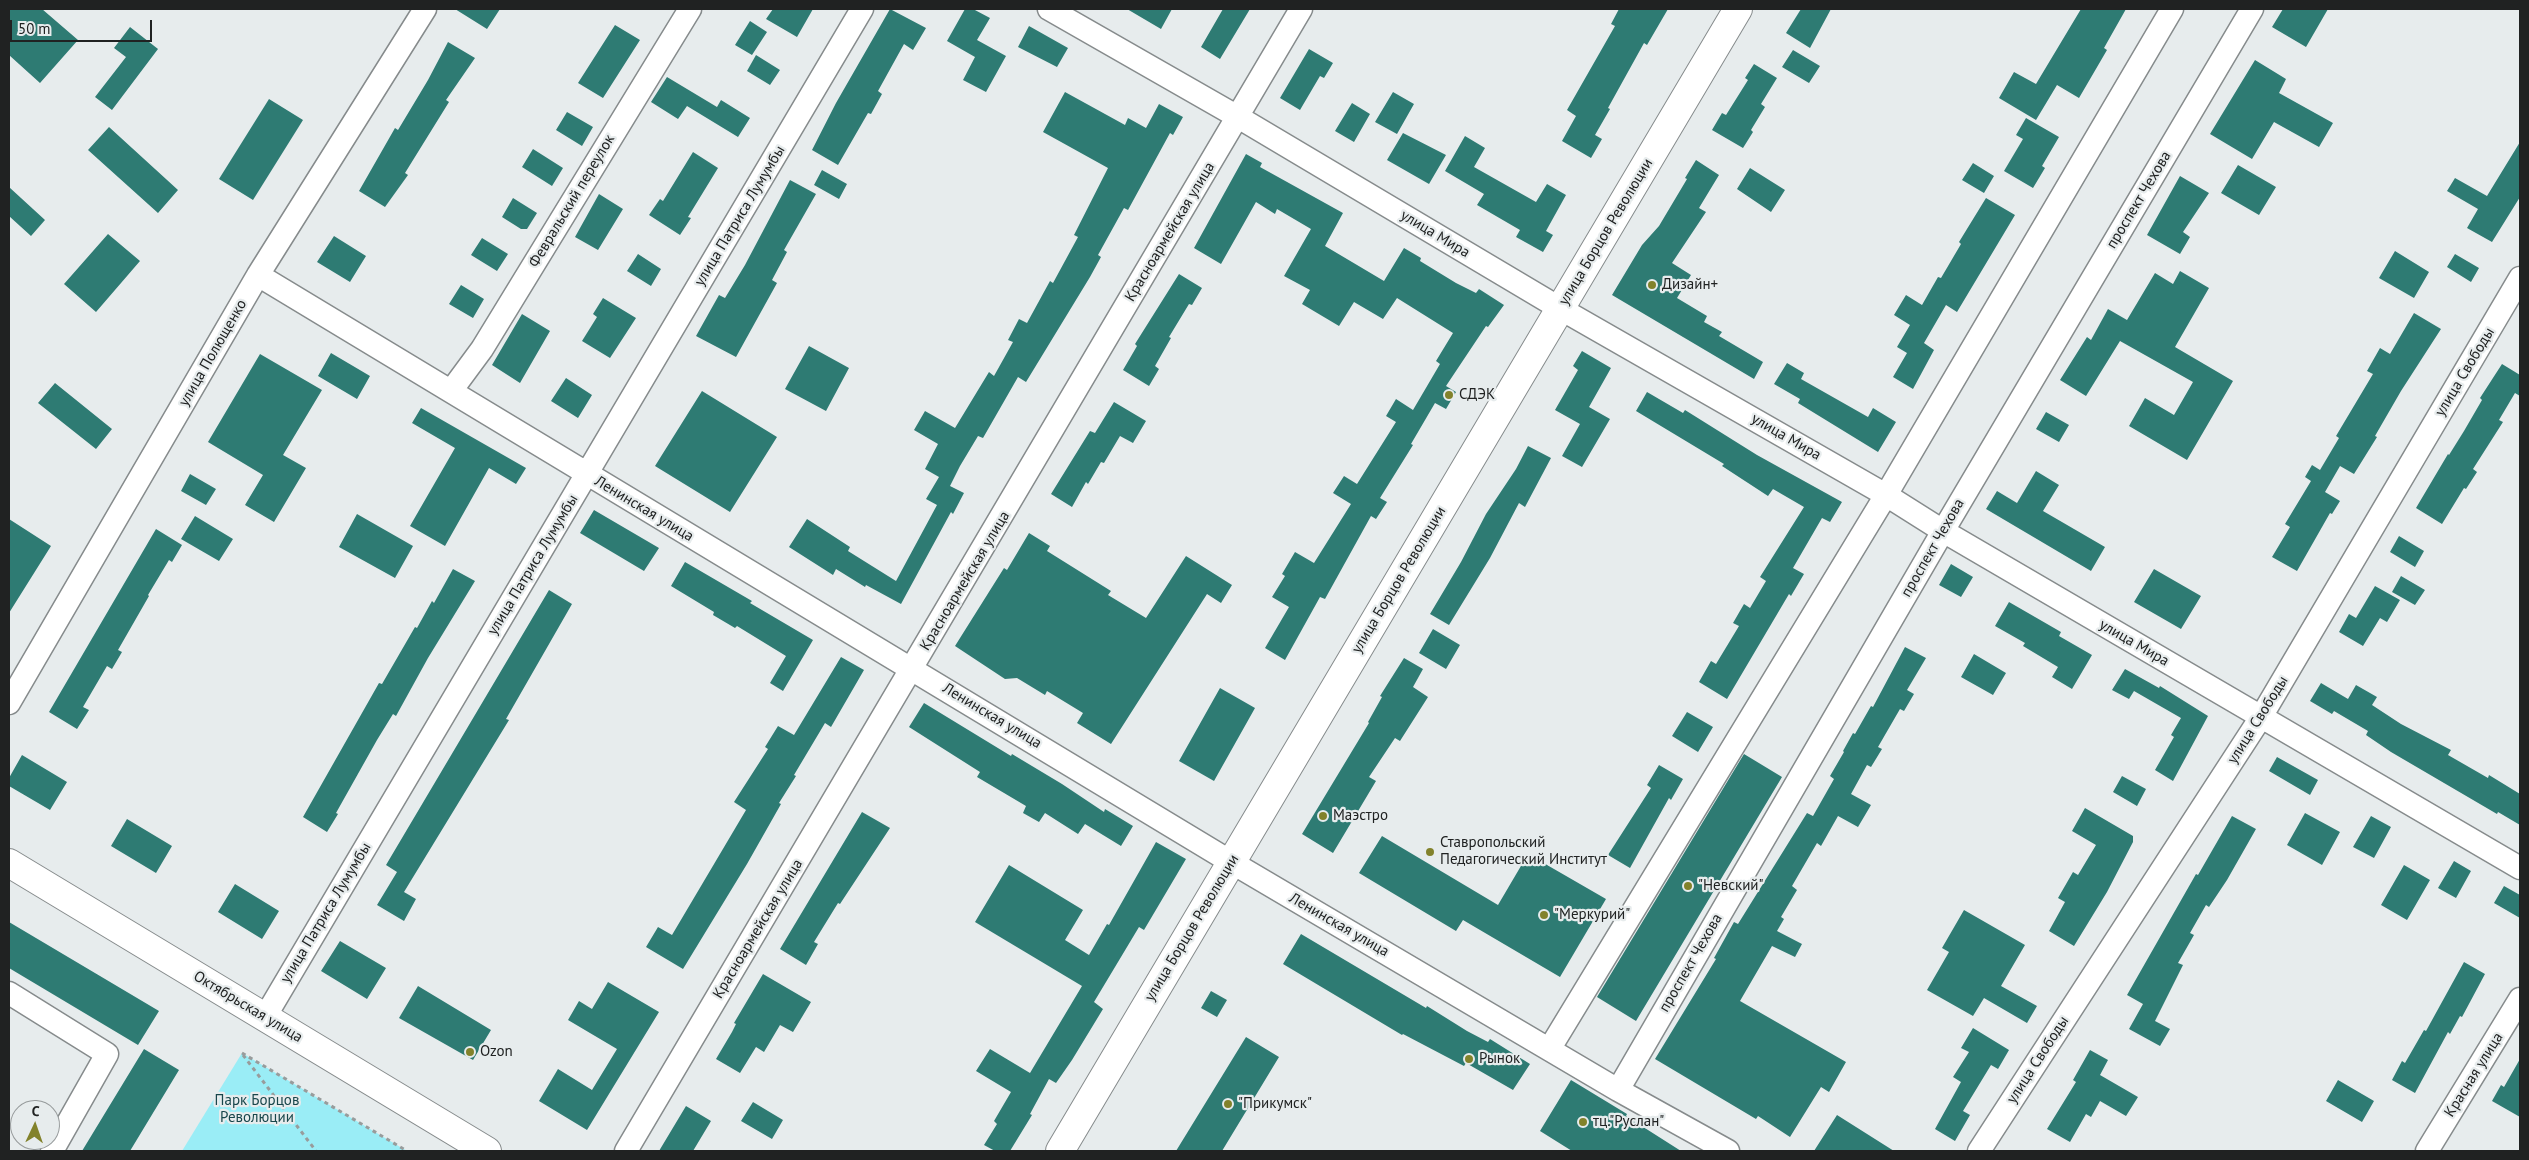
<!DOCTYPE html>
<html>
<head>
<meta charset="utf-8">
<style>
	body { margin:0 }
	#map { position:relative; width:2529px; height:1160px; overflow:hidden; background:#e7eced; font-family:"PT Sans",sans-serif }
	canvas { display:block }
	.frame { position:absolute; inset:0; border:10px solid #202222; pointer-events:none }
	.north { position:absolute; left:10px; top:1100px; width:50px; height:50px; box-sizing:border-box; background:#e7eced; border:1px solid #979b9c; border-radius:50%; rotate:3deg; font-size:14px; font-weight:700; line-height:20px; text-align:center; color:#202222 }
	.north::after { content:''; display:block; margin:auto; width:18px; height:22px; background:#82822b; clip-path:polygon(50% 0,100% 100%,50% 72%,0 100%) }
	.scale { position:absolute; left:10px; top:20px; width:142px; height:22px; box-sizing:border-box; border:2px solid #202222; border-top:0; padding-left:6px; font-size:15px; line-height:18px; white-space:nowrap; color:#202222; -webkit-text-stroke:4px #e7eced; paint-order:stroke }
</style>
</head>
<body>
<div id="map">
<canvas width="2529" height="1160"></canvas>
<div class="frame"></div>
<div class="north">С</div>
<div class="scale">50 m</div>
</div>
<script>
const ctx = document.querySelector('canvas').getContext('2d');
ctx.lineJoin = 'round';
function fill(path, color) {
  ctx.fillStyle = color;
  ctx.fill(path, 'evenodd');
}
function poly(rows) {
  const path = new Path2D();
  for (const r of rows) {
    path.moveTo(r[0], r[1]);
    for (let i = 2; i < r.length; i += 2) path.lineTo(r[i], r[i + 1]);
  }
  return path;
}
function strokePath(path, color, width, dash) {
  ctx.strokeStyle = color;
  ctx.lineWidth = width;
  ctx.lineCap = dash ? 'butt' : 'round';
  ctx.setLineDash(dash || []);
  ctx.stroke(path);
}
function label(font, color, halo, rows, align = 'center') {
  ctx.font = font + ' "PT Sans",sans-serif';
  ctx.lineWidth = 4.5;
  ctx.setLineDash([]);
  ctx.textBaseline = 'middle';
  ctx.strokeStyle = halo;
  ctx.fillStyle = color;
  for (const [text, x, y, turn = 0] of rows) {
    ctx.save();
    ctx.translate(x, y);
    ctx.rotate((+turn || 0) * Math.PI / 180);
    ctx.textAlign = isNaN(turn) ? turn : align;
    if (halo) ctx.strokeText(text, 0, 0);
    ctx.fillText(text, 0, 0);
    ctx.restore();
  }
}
fill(poly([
	[242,1053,407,1151,182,1151]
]), '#9aedf6');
fill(poly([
	[9,9,42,9,78,40,40,83,9,55],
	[455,9,500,9,487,29],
	[773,9,813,9,797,37,766,19],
	[890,9,926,28,913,50,904,44,878,91,882,94,871,114,868,113,838,165,812,150,836,103],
	[965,9,973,9,990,18,977,40,1006,56,986,92,963,80,975,57,947,41],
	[1127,9,1172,9,1161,29],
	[1223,9,1250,9,1220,59,1201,47],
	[1619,9,1668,9,1647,45,1644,43,1608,108,1610,109,1595,135,1602,139,1591,158,1562,141,1576,116,1567,110,1615,26,1611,24],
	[1801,9,1831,9,1810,48,1786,33],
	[2081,9,2126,9,2104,48,2107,50,2079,98,2057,85,2036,120,1999,98,2014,72,2036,84],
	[2283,9,2328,9,2306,47,2272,27],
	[750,21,767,32,752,55,735,45],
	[615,25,640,40,603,98,578,83],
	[1029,26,1068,48,1057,67,1018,47],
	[130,27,158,49,112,110,95,97,126,57,114,48],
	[448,42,475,58,446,100,449,102,405,173,408,175,385,207,359,191,395,128,398,130,428,80],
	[1309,49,1333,63,1324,78,1320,76,1300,110,1280,98],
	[1793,50,1820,66,1809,83,1782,67],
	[756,55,780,70,770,85,747,71],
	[2255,60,2286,79,2279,93,2333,123,2319,147,2274,122,2252,159,2210,134],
	[1754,64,1777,78,1761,104,1765,107,1751,130,1753,132,1743,148,1712,130,1722,113,1726,115,1748,80,1745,78],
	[667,77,717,107,721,100,750,118,738,137,687,106,678,119,651,102],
	[1065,92,1125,125,1128,118,1146,128,1159,104,1183,117,1173,135,1170,133,1128,210,1124,208,1098,255,1101,257,1090,277,1026,382,1018,377,983,438,978,436,960,466,950,486,964,493,953,514,951,512,901,604,866,585,865,587,836,569,833,575,789,547,807,519,850,547,848,551,896,581,937,505,926,499,939,477,925,469,938,444,914,430,925,411,955,428,989,372,994,376,1013,342,1008,340,1019,319,1027,323,1050,281,1053,283,1078,237,1074,235,1108,168,1043,132],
	[1393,92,1414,104,1397,134,1375,122],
	[269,99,303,120,253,200,219,179],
	[1352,103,1370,114,1354,142,1335,131],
	[567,112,593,127,582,146,556,130],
	[2026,118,2059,137,2042,166,2045,168,2033,188,2004,171,2023,139,2016,135],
	[109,127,178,190,158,213,88,150],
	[1403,133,1446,155,1429,184,1387,160],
	[1465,136,1485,148,1474,167,1536,202,1547,184,1566,195,1546,231,1553,235,1543,252,1516,237,1520,230,1477,205,1484,194,1445,171],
	[2520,142,2520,197,2492,242,2467,228,2478,209,2447,191,2455,178,2487,196],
	[533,149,563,168,552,186,522,167],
	[693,152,718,168,688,217,691,218,680,235,649,215,660,199,663,201],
	[1246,154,1262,163,1260,167,1343,213,1325,246,1384,281,1404,248,1421,258,1420,261,1456,283,1476,293,1479,289,1504,305,1488,327,1486,326,1446,386,1456,392,1446,409,1435,403,1411,444,1413,445,1380,498,1387,502,1376,519,1371,516,1325,599,1320,597,1285,660,1265,648,1289,607,1272,597,1285,576,1282,574,1295,552,1314,563,1351,504,1333,493,1344,476,1357,484,1396,422,1386,416,1396,399,1413,410,1440,364,1436,361,1453,333,1397,298,1383,319,1354,302,1339,326,1302,304,1310,290,1284,276,1311,229,1277,209,1275,214,1256,202,1221,264,1194,248],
	[1696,160,1719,175,1699,208,1706,212,1672,263,1691,275,1677,298,1707,316,1704,322,1722,332,1719,336,1763,362,1754,379,1612,295,1642,245,1659,226,1687,179,1685,178],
	[1973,163,1994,176,1984,193,1962,180],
	[2238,165,2276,187,2259,215,2221,193],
	[1750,168,1785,190,1771,212,1737,189],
	[822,170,847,184,839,199,814,185],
	[2180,176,2209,193,2183,232,2190,237,2180,254,2147,235],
	[790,180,816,194,784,250,787,252,772,280,777,283,736,357,696,336,719,295,725,298,745,265],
	[9,187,45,220,31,236,9,216],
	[599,194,623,209,598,250,575,237],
	[513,198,537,213,527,229,521,229,502,217],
	[1986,198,2015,215,1957,312,1946,305,1924,343,1934,350,1913,389,1893,377,1907,353,1897,347,1910,325,1894,315,1906,295,1922,305,1938,277,1941,278,1961,244,1959,242],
	[108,234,140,261,96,312,64,284],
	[334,236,366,256,350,282,317,262],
	[482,238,508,254,497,271,471,255],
	[2395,251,2429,272,2414,298,2379,278],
	[638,254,661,269,651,286,627,271],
	[2455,254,2479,268,2471,282,2447,267],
	[2180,271,2209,288,2175,347,2233,381,2187,460,2129,426,2145,398,2174,415,2193,382,2120,341,2086,396,2060,380,2087,337,2091,340,2108,309,2127,320,2155,273,2173,284],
	[1179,274,1202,288,1192,305,1189,304,1169,337,1171,338,1155,366,1159,369,1149,386,1123,370,1137,346,1135,344],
	[461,285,484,299,473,318,449,304],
	[603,298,636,318,610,358,582,341,597,317,593,314],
	[2414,313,2441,329,2401,391,2375,436,2377,437,2354,474,2340,466,2325,492,2340,501,2332,514,2330,513,2297,571,2272,557,2290,527,2285,524,2311,481,2305,477,2312,465,2320,470,2339,438,2336,436,2373,374,2367,371,2380,348,2390,354],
	[522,314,550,331,520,383,492,365],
	[809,346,849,368,826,411,785,389],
	[1582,351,1611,368,1589,407,1610,419,1582,467,1562,456,1580,424,1555,410,1578,370,1573,366],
	[331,353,370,376,357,399,318,376],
	[260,354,322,390,283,455,306,468,274,522,245,505,263,475,208,442],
	[1787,363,1804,373,1801,379,1868,417,1873,408,1896,422,1878,452,1798,403,1800,399,1774,384],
	[2502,364,2520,375,2520,396,2515,393,2499,420,2503,422,2473,469,2477,472,2466,489,2464,488,2442,524,2416,508,2448,454,2449,455,2464,431,2482,400,2480,398],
	[566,378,592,395,578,418,551,401],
	[55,383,112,429,96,449,38,403],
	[702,391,777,437,730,512,655,466],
	[1647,392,1683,413,1685,410,1757,455,1842,502,1830,522,1822,518,1793,568,1804,574,1791,596,1789,594,1727,699,1699,682,1711,661,1716,664,1739,626,1733,623,1744,604,1750,608,1766,581,1760,577,1804,507,1773,489,1768,496,1722,466,1724,464,1636,411],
	[1114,402,1146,421,1133,443,1120,436,1104,463,1101,462,1088,484,1086,482,1072,507,1051,494,1090,431,1095,433],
	[421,408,526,468,516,484,489,468,445,546,410,526,455,448,412,423],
	[2046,412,2069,425,2059,442,2036,429],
	[1528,446,1551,458,1525,507,1519,503,1490,558,1449,625,1430,614,1461,562,1486,514,1516,469],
	[2036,471,2059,485,2043,511,2105,547,2091,571,1986,509,1997,491,2017,503],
	[190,474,216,489,206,505,181,491],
	[594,510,659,548,644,571,580,533],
	[357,514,413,546,395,578,339,547],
	[195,516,233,539,219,561,181,539],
	[9,519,51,546,9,613],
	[156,529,182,545,172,562,169,560,148,595,149,596,118,650,122,652,112,669,107,666,83,707,89,710,77,729,49,712],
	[1029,533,1050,546,1047,551,1111,591,1108,595,1146,618,1186,556,1232,585,1221,603,1207,594,1111,744,1077,723,1083,713,1047,691,1045,695,1017,678,1005,679,955,646,1004,568,1007,570],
	[2399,536,2424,551,2415,567,2390,552],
	[685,562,752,601,750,603,813,640,783,691,770,683,786,656,737,626,735,628,713,615,714,612,671,586],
	[1951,564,1973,577,1961,597,1939,585],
	[453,569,475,581,428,658,396,716,393,714,377,740,336,813,338,814,327,832,303,817,379,683,382,684,415,627,417,628,432,601,434,603],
	[2154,569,2201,596,2181,629,2134,602],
	[2401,576,2425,590,2415,605,2392,592],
	[2375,586,2400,600,2387,622,2380,618,2363,646,2339,632,2349,614,2356,618],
	[549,590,572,604,506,719,509,720,404,892,416,899,404,921,377,905,397,872,386,865],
	[2009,602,2061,632,2059,636,2092,655,2072,689,2052,677,2058,667,2023,646,2025,643,1995,626],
	[1433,629,1460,645,1446,669,1419,653],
	[1905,647,1926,658,1907,690,1914,694,1904,711,1900,709,1878,747,1882,749,1871,767,1867,765,1851,794,1871,805,1858,827,1838,816,1821,846,1817,843,1792,886,1797,890,1781,917,1784,919,1777,931,1802,944,1795,957,1772,946,1740,1001,1846,1062,1829,1092,1821,1087,1790,1137,1758,1116,1756,1119,1655,1059,1716,959,1714,958,1734,922,1738,924,1807,813,1813,816,1834,779,1830,776,1844,752,1843,751,1853,733,1855,734,1871,706,1873,707],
	[1974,654,2006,673,1993,695,1961,677],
	[841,657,864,670,831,727,825,723,794,775,796,776,779,803,781,804,747,864,683,969,646,947,658,927,672,935,746,810,734,802,768,749,765,747,778,726,794,735],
	[1404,658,1423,669,1413,687,1428,697,1400,741,1395,738,1369,777,1376,781,1333,853,1302,834,1369,723,1368,722,1382,697,1380,696],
	[2125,669,2159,688,2160,686,2208,716,2173,781,2155,770,2174,737,2171,735,2181,718,2134,691,2129,699,2112,690],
	[2321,683,2348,699,2356,685,2377,697,2372,705,2401,724,2451,750,2448,755,2488,778,2489,775,2520,794,2520,825,2498,812,2497,814,2391,752,2366,735,2368,731,2334,711,2332,714,2310,701],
	[1220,688,1255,708,1214,781,1179,761],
	[924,703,1011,756,1012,754,1062,784,1104,812,1105,809,1133,826,1121,846,1085,824,1078,834,1045,813,1039,822,1023,813,1026,806,977,777,980,772,909,727],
	[1687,712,1713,727,1698,752,1672,736],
	[1744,754,1782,777,1636,1021,1597,997],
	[22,755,67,782,50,810,9,786,9,778],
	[2277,757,2318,780,2310,795,2269,771],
	[1659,765,1683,779,1671,800,1669,798,1630,868,1608,855,1651,788,1647,785],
	[2122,776,2146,789,2137,806,2113,792],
	[2085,808,2133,836,2133,842,2107,892,2074,946,2049,931,2065,902,2058,898,2073,872,2078,875,2096,845,2072,831],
	[862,812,890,828,840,904,838,903,814,942,818,944,806,965,780,949],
	[2305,813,2340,832,2322,865,2287,845],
	[2232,816,2256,829,2227,880,2209,907,2206,905,2190,933,2194,935,2178,963,2183,965,2155,1021,2170,1029,2160,1046,2129,1029,2143,1004,2127,995,2196,874,2198,875],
	[2371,816,2391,827,2374,858,2353,847],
	[127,819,172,846,156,873,111,846],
	[1382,836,1498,905,1528,854,1606,899,1560,977,1463,920,1456,931,1359,873],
	[1156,842,1186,859,1144,930,1139,927,1094,1002,1103,1009,1072,1060,1056,1083,1049,1079,1030,1114,1032,1115,1010,1151,995,1151,984,1145,997,1124,994,1121,1011,1092,976,1071,990,1049,1030,1073,1082,986,975,922,1009,865,1083,910,1065,940,1089,955,1107,924,1109,925],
	[2454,861,2471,871,2456,898,2438,888],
	[2404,865,2430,880,2407,920,2381,905],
	[235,884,279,911,262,939,218,912],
	[2504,886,2520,895,2520,918,2494,903],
	[1964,910,2025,945,2001,986,2037,1006,2027,1023,1984,998,1973,1016,1927,990,1949,952,1942,948],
	[9,922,159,1011,138,1045,9,968],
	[1301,934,1426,1008,1427,1006,1467,1031,1488,1042,1490,1039,1530,1064,1513,1090,1466,1063,1464,1066,1403,1034,1402,1035,1283,964],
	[340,941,386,968,367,999,321,971],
	[2464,962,2485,974,2462,1017,2460,1016,2450,1034,2448,1032,2415,1093,2392,1080,2402,1061,2405,1063,2424,1030,2426,1031],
	[763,974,811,1002,793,1032,780,1025,764,1052,756,1047,740,1073,716,1059,732,1032,736,1024,734,1023],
	[608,982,659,1012,587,1130,539,1101,558,1069,592,1090,617,1049,568,1020,579,1001,592,1009],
	[418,986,491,1030,473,1060,399,1018],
	[1211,991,1227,1000,1217,1017,1201,1008],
	[1973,1028,2009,1050,1998,1069,1991,1065,1963,1111,1970,1115,1955,1141,1935,1129,1961,1082,1953,1077,1969,1052,1961,1048],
	[1246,1037,1279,1057,1222,1151,1176,1151],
	[144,1049,179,1070,130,1151,82,1151],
	[2090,1050,2108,1060,2100,1075,2138,1097,2126,1116,2100,1101,2091,1117,2086,1114,2070,1142,2047,1129,2076,1082,2073,1080],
	[2520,1059,2520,1117,2492,1101,2501,1085,2504,1087],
	[1571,1080,1627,1114,1626,1116,1681,1151,1572,1151,1540,1131],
	[2338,1080,2374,1101,2362,1122,2326,1101],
	[753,1102,783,1120,772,1139,741,1121],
	[686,1106,711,1121,693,1151,659,1151],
	[1837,1115,1894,1151,1814,1151]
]), '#2e7b73');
const minor = poly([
	[1049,9,1238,117,1561,309,1886,495,1943,531,2520,868],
	[258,275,1231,862,1618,1090,1728,1151],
	[451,391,482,349,690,9],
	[9,703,258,275,425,9],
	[9,993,107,1054,52,1151],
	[265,1017,862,9],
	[1550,1048,1886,495,2172,9],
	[1618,1090,1943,531,2252,9],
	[626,1151,1301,9],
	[1979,1151,2261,717,2520,278],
	[2427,1151,2520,999]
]);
const major = poly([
	[9,863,487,1151],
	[1060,1151,1738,9]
]);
strokePath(minor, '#868b8c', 25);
strokePath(major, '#868b8c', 30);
strokePath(poly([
	[242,1053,407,1151],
	[243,1055,316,1151]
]), '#989c9c', 3, [4, 4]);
strokePath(minor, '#fff', 22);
strokePath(major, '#fff', 28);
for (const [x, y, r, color] of [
	[1652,285,5,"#82822b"],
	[1449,395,5,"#82822b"],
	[1323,816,5,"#82822b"],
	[1430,852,5,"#82822b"],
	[1688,886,5,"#82822b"],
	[1544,915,5,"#82822b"],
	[470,1052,5,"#82822b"],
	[1469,1059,5,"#82822b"],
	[1228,1104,5,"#82822b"],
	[1583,1122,5,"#82822b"]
]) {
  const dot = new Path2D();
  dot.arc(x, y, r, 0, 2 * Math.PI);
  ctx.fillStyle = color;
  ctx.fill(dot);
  strokePath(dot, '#e7eced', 2);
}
label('15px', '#202222', '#e7eced', [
	["проспект Чехова",2139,200,-59],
	["Февральский переулок",572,201,-59],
	["улица Патриса Лумумбы",740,216,-59],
	["Красноармейская улица",1170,232,-59],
	["улица Борцов Революции",1606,232,-59],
	["улица Мира",1435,234,31],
	["улица Полющенко",213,353,-60],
	["улица Свободы",2465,372,-59],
	["улица Мира",1786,437,30],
	["Ленинская улица",644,509,31],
	["проспект Чехова",1933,548,-60],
	["улица Патриса Лумумбы",533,565,-59],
	["улица Борцов Революции",1399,580,-59],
	["Красноармейская улица",965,581,-59],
	["улица Мира",2134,643,30],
	["Ленинская улица",992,716,31],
	["улица Свободы",2258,720,-58],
	["улица Патриса Лумумбы",326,913,-59],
	["Ленинская улица",1339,925,30],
	["улица Борцов Революции",1192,928,-59],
	["Красноармейская улица",758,929,-59],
	["проспект Чехова",1691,963,-60],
	["Октябрьская улица",248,1007,31],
	["улица Свободы",2038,1060,-57],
	["Красная улица",2474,1075,-58]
]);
label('15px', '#202222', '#e7eced', [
	["Дизайн+",1662,285],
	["СДЭК",1459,395],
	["Маэстро",1333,816],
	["Ставропольский",1440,843],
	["Педагогический Институт",1440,860],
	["\"Невский\"",1698,886],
	["\"Меркурий\"",1554,915],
	["Ozon",480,1052],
	["Рынок",1479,1059],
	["\"Прикумск\"",1238,1104],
	["тц.\"Руслан\"",1593,1122]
], 'left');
label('15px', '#18464b', '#e7eced', [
	["Парк Борцов",257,1101],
	["Революции",257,1118]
]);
</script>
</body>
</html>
